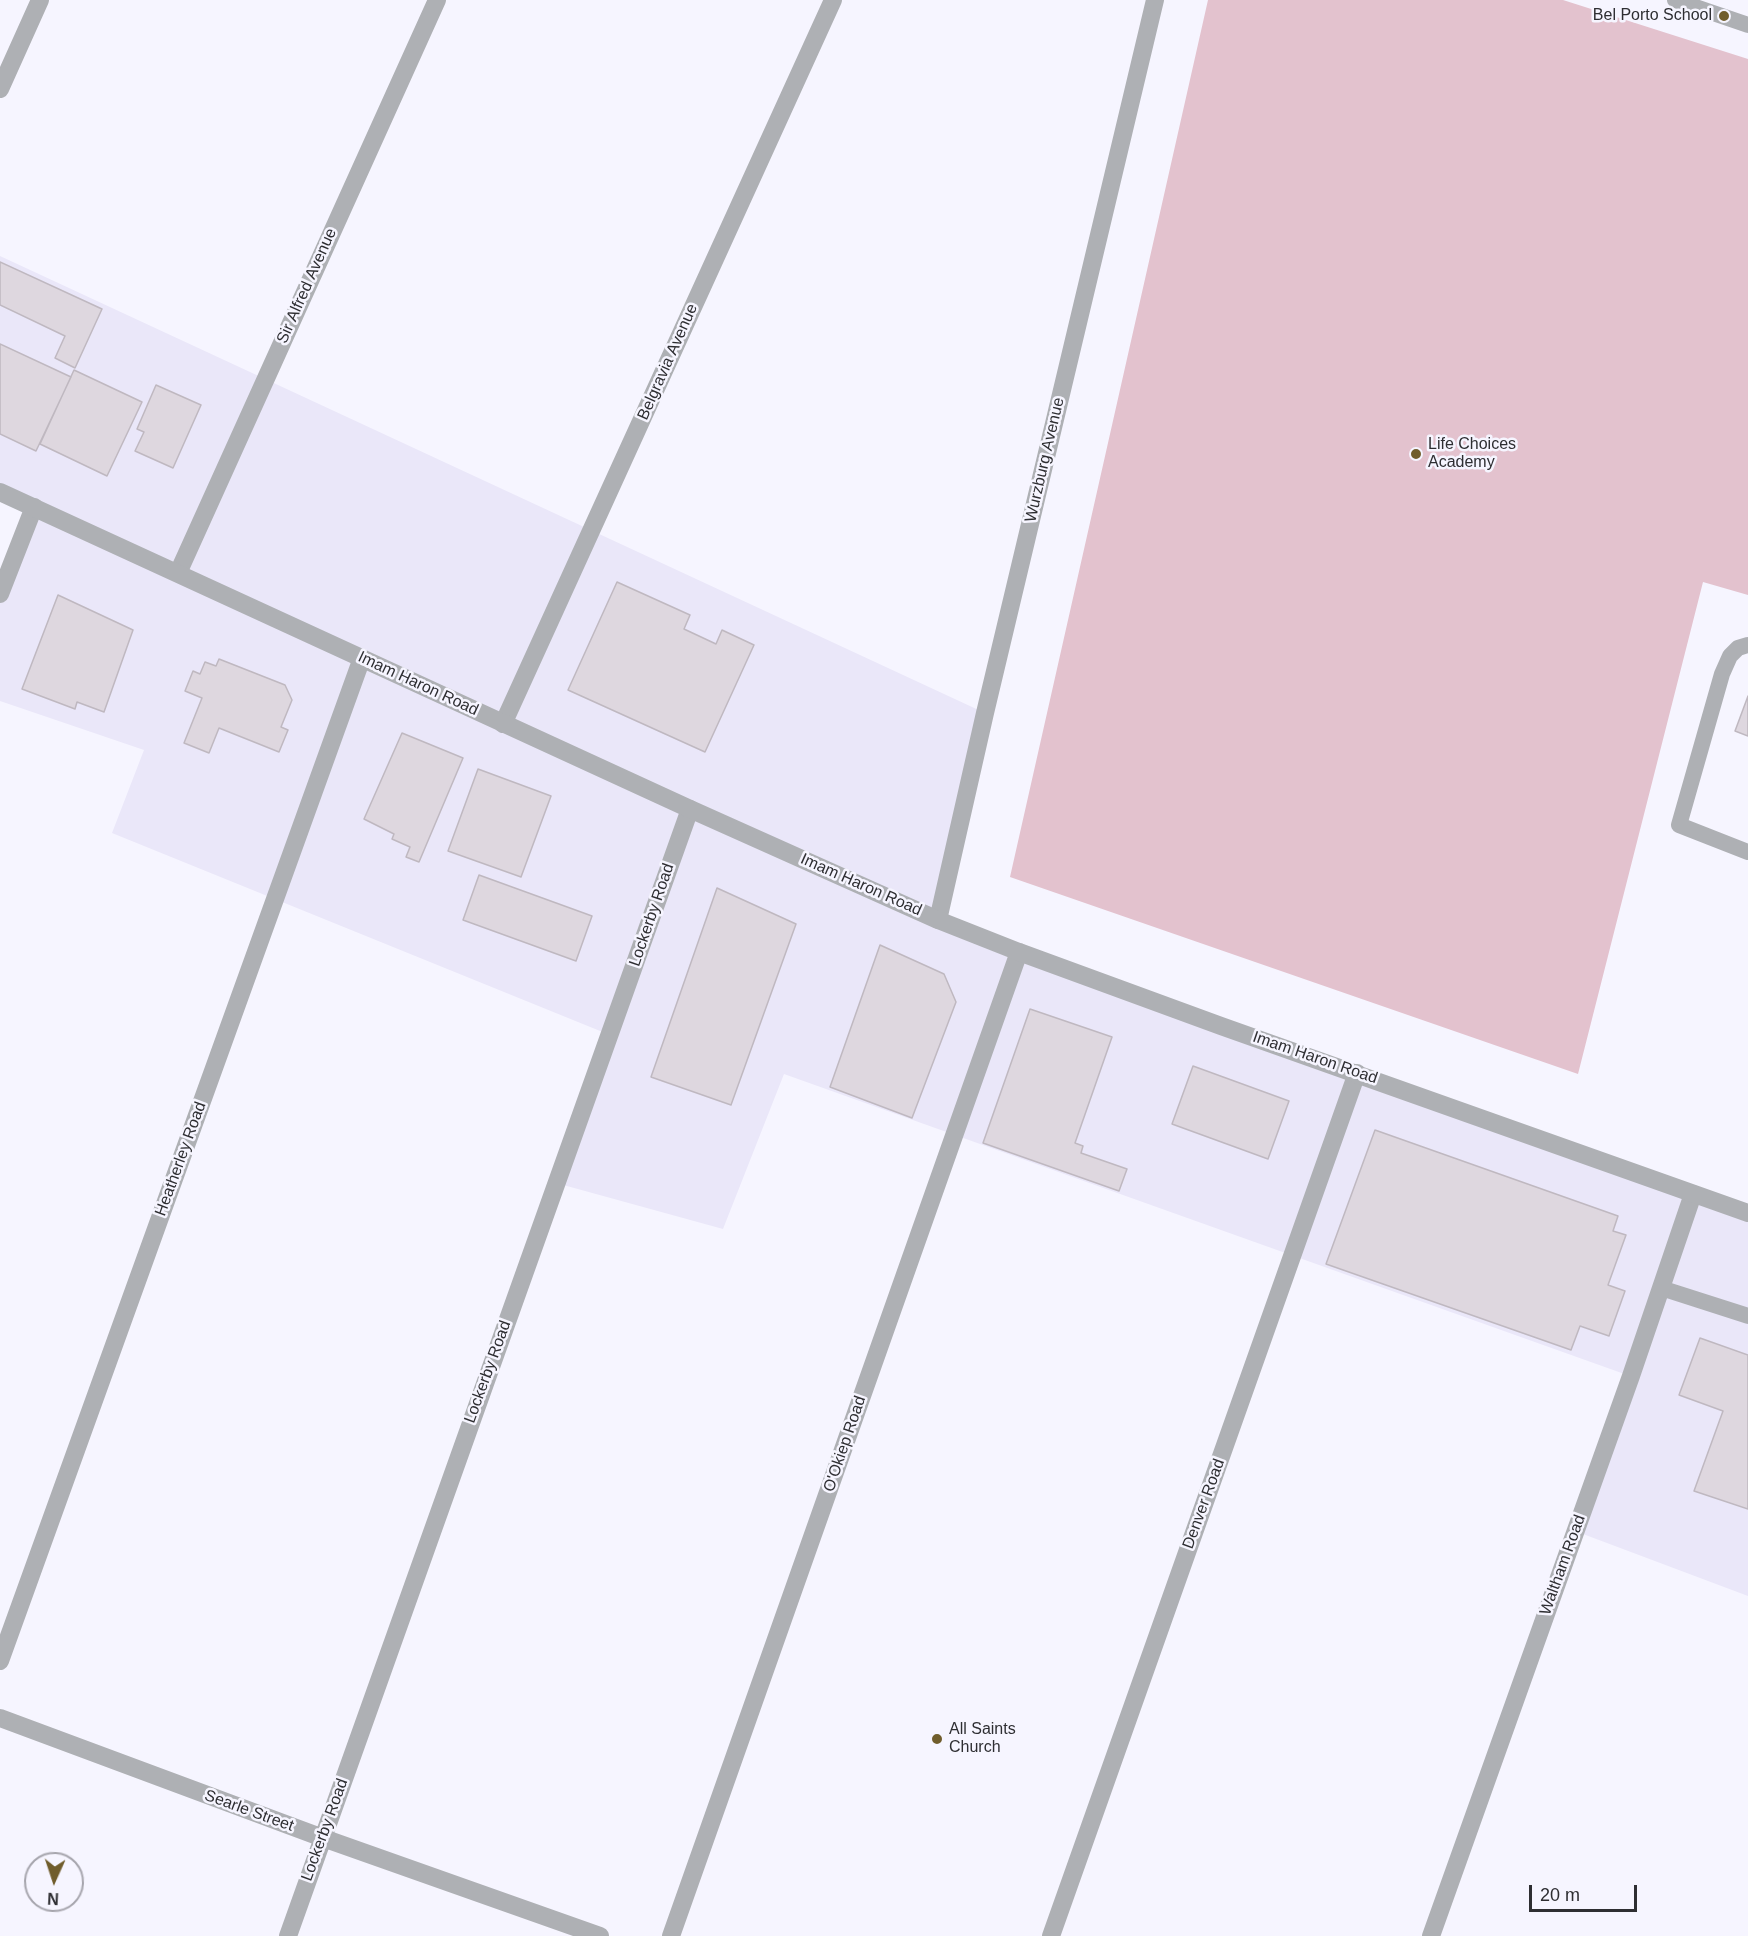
<!DOCTYPE html>
<html>
<head>
<meta charset="utf-8">
<style>
	body { margin:0 }
	#map { position:relative; width:1748px; height:1936px; overflow:hidden; background:#f6f5ff; font-family:Arial,sans-serif }
	canvas { display:block }
	.north { position:absolute; left:24px; top:1852px; width:60px; height:60px; box-sizing:border-box; background:#f6f5ff; border:2px solid #a6a5ad; border-radius:50%; rotate:183deg; font-size:16px; font-weight:700; line-height:24px; text-align:center; color:#2e2e32 }
	.north::after { content:''; display:block; margin:auto; width:21px; height:27px; background:#705d2c; clip-path:polygon(50% 0,100% 100%,50% 72%,0 100%) }
	.scale { position:absolute; left:1529px; top:1885px; width:108px; height:27px; box-sizing:border-box; border:3px solid #2e2e32; border-top:0; padding-left:8px; font-size:18px; line-height:21px; white-space:nowrap; color:#2e2e32; -webkit-text-stroke:4px #f6f5ff; paint-order:stroke }
</style>
</head>
<body>
<div id="map">
<canvas width="1748" height="1936"></canvas>
<div class="north">N</div>
<div class="scale">20 m</div>
</div>
<script>
const ctx = document.querySelector('canvas').getContext('2d');
ctx.lineJoin = 'round';
function fill(path, color) {
  ctx.fillStyle = color;
  ctx.fill(path, 'evenodd');
}
function poly(rows) {
  const path = new Path2D();
  for (const r of rows) {
    path.moveTo(r[0], r[1]);
    for (let i = 2; i < r.length; i += 2) path.lineTo(r[i], r[i + 1]);
  }
  return path;
}
function strokePath(path, color, width, dash) {
  ctx.strokeStyle = color;
  ctx.lineWidth = width;
  ctx.lineCap = dash ? 'butt' : 'round';
  ctx.setLineDash(dash || []);
  ctx.stroke(path);
}
function label(font, color, halo, rows, align = 'center') {
  ctx.font = font + ' Arial,sans-serif';
  ctx.lineWidth = 5;
  ctx.setLineDash([]);
  ctx.textBaseline = 'middle';
  ctx.strokeStyle = halo;
  ctx.fillStyle = color;
  for (const [text, x, y, turn = 0] of rows) {
    ctx.save();
    ctx.translate(x, y);
    ctx.rotate((+turn || 0) * Math.PI / 180);
    ctx.textAlign = isNaN(turn) ? turn : align;
    if (halo) ctx.strokeText(text, 0, 0);
    ctx.fillText(text, 0, 0);
    ctx.restore();
  }
}
fill(poly([
	[0,256,985,713,939,920,1748,1213,1748,1596,1575,1531,1630,1376,784,1074,723,1229,556,1183,610,1035,112,833,144,750,0,701,0,594,34,507,0,492]
]), '#eae7f9');
fill(poly([
	[1208,0,1563,0,1748,59,1748,595,1703,582,1578,1074,1010,877]
]), '#e3c2ce');
const building = poly([
	[0,262,102,309,75,368,55,358,65,336,0,305,0,262],
	[0,344,71,377,36,451,0,434,0,344],
	[74,370,142,402,107,476,40,444,74,370],
	[156,385,201,405,173,468,135,451,144,432,137,429,156,385],
	[617,582,690,615,684,629,716,644,722,630,754,645,705,752,568,690,617,582],
	[58,595,133,630,104,712,77,702,75,709,22,689,58,595],
	[219,659,285,685,292,700,281,727,288,730,279,752,219,728,209,753,184,743,202,698,185,691,193,671,200,674,205,662,216,666,219,659],
	[1748,696,1748,736,1735,731,1748,696],
	[402,733,463,758,419,862,406,857,410,847,392,839,394,834,364,819,402,733],
	[478,769,551,796,521,877,448,851,478,769],
	[479,875,592,916,576,961,463,920,479,875],
	[717,888,796,924,731,1105,651,1077,717,888],
	[880,945,944,974,956,1002,912,1118,830,1087,880,945],
	[1030,1009,1112,1037,1075,1143,1083,1146,1081,1153,1127,1169,1119,1191,983,1143,1030,1009],
	[1193,1066,1289,1101,1268,1159,1172,1124,1193,1066],
	[1375,1130,1618,1216,1613,1231,1626,1235,1608,1285,1625,1291,1609,1336,1580,1326,1571,1350,1326,1264,1375,1130],
	[1700,1338,1748,1355,1748,1509,1694,1491,1723,1411,1679,1395,1700,1338]
]);
fill(building, '#ded7df');
strokePath(building, '#bfb8c0', 1.5);
strokePath(poly([
	[1675,0,1748,25],
	[1748,645,1738,648,1730,656,1722,674,1679,825,1748,852],
	[1661,1288,1748,1316]
]), '#aeb0b4', 16);
strokePath(poly([
	[0,89,40,0],
	[178,573,437,0],
	[0,594,34,507],
	[503,724,833,0],
	[938,920,985,713,1155,0],
	[0,1661,362,658],
	[0,1718,323,1838,600,1936],
	[288,1936,690,809],
	[671,1936,1019,952],
	[1051,1936,1357,1073],
	[1431,1936,1631,1376,1693,1194]
]), '#aeb0b4', 18);
strokePath(poly([
	[0,492,690,809,938,920,1019,952,1221,1026,1748,1213]
]), '#aeb0b4', 18);
for (const [x, y, r, color] of [
	[1724,16,6,"#705d2c"],
	[1416,454,6,"#705d2c"],
	[937,1739,6,"#705d2c"]
]) {
  const dot = new Path2D();
  dot.arc(x, y, r, 0, 2 * Math.PI);
  ctx.fillStyle = color;
  ctx.fill(dot);
  strokePath(dot, '#f6f5ff', 2);
}
label('16px', '#2e2e32', '#f6f5ff', [
	["Bel Porto School",1712,16,"right"],
	["Life Choices",1428,445],
	["Academy",1428,463],
	["All Saints",949,1730],
	["Church",949,1748]
], 'left');
label('16px', '#2e2e32', '#f6f5ff', [
	["Sir Alfred Avenue",307,286,-66],
	["Belgravia Avenue",668,362,-66],
	["Wurzburg Avenue",1045,460,-77],
	["Imam Haron Road",418,684,25],
	["Imam Haron Road",861,885,24],
	["Lockerby Road",652,915,-71],
	["Imam Haron Road",1315,1058,19],
	["Heatherley Road",181,1159,-70],
	["Lockerby Road",488,1372,-70],
	["O'Okiep Road",845,1444,-71],
	["Denver Road",1204,1504,-70],
	["Waltham Road",1563,1565,-70],
	["Searle Street",249,1811,20],
	["Lockerby Road",325,1830,-70]
]);
</script>
</body>
</html>
